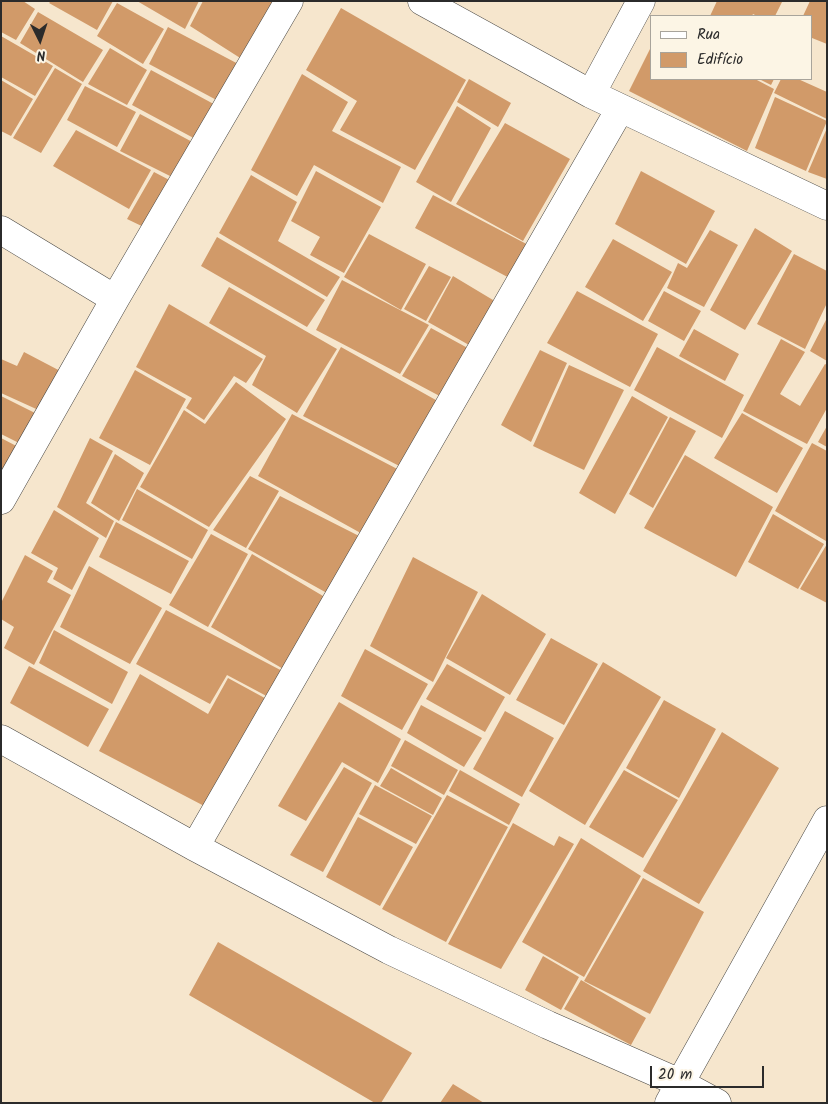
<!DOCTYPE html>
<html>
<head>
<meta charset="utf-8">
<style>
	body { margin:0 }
	#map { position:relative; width:828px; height:1104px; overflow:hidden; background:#f6e6cd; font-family:Kalam,sans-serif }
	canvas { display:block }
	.frame { position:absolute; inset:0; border:2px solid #2b2b2b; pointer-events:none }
	.legend { position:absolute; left:650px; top:15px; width:162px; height:65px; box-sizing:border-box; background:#fcf5e5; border:1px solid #a8a49b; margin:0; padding:6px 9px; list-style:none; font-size:15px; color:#2b2b2b }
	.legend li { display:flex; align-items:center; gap:10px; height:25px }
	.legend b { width:25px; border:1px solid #a8a49b }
	.north { position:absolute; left:15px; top:15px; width:50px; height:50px; -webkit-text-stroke:4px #fcf5e5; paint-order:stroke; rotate:176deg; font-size:14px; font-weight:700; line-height:20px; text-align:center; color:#2b2b2b }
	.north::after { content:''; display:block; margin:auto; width:18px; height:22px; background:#2b2b2b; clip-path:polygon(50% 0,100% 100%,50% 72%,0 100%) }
	.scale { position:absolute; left:650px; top:1066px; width:114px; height:22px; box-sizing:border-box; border:2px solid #2b2b2b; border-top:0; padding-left:6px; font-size:15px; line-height:18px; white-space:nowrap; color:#2b2b2b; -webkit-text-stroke:4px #fcf5e5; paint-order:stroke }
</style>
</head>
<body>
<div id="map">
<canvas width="828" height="1104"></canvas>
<div class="frame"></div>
<ul class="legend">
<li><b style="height:6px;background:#fff"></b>Rua</li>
<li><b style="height:14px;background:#d19a69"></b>Edifício</li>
</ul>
<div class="north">N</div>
<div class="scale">20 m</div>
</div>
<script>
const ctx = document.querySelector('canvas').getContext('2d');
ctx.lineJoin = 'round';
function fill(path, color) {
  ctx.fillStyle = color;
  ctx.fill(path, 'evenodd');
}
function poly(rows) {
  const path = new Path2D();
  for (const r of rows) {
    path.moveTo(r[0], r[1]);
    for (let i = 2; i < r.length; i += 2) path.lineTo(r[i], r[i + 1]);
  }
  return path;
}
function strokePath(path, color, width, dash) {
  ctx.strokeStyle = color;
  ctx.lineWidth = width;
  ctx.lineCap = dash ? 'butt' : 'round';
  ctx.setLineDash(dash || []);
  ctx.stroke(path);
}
fill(poly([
	[1,1,23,1,35,9,16,40,1,32],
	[51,1,113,1,97,30,49,3],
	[137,1,199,1,185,29],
	[203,1,277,1,248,63,190,26],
	[717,1,781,1,782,2,775,16,757,16,753,14,752,16,710,16],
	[810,1,827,1,827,44,812,38,812,16,803,16],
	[117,3,164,29,143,64,97,36],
	[341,8,466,80,415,170,340,130,357,101,306,70],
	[38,12,103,50,83,82,20,43],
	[168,27,244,67,224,104,149,64],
	[1,36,53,66,35,96,1,77],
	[652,45,652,79,755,79,774,89,747,151,629,91],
	[110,48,147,70,127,105,88,84],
	[55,68,82,84,41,153,13,138],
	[151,70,221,108,201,142,132,105],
	[302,74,348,102,332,131,401,167,383,203,314,165,297,196,251,170],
	[469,79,511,103,498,127,457,102],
	[759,79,774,79,771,85],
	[781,79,798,79,827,92,827,119,774,93],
	[1,80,33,99,11,136,1,131],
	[85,86,136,112,117,147,67,120],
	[775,97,827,121,806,171,755,148],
	[457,106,491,128,451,202,416,182],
	[140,114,198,145,178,180,120,151],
	[505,123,570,159,523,241,456,204],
	[827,128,827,179,808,172],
	[76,130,151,170,129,209,53,166],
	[316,171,381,207,344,273,310,255,320,237,291,221],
	[641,171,715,211,686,264,615,224],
	[154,172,177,184,152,231,127,219],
	[251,175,297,202,278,241,340,277,327,297,219,233],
	[433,195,536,249,517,282,415,228],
	[755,228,792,251,745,330,710,310],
	[710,230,738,245,704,307,667,288,678,263,687,268],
	[369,234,426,264,401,310,344,277],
	[217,237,325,300,307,327,201,266],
	[613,239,672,272,643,321,585,287],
	[794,254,827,271,827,303,805,349,757,324],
	[429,266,451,277,426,321,404,309],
	[453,276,503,306,478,350,428,322],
	[342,280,429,325,400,374,316,330],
	[229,287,337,349,297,413,252,385,266,356,209,323],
	[577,291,658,334,630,387,547,343],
	[664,291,701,311,684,341,648,321],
	[169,304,263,359,246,383,234,376,204,420,186,408,192,398,136,367],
	[827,318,827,361,810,351],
	[431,328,475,352,449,401,402,376],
	[694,329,739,354,725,381,679,356],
	[781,339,805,352,780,394,800,406,825,364,827,365,827,408,807,444,743,411],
	[341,347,443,404,405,469,303,416],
	[657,347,744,395,722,438,634,390],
	[540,350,567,363,531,442,501,425],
	[24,352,66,374,45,413,1,393,1,359,17,366],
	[569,365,624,390,584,470,533,446],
	[135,370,186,399,150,465,99,438],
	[236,382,286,419,209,527,140,487,184,410,205,424],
	[1,396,43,417,27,447,1,434],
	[632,396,668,417,615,514,579,493],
	[742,413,803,448,777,493,714,458],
	[292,414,403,472,366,536,258,476],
	[670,417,696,431,653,508,629,494],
	[827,426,827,447,818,442],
	[1,438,26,451,1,493],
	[90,438,113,451,86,503,114,521,106,538,57,507],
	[812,443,827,451,826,541,775,511],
	[115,454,144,473,119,521,91,503],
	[685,455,773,507,736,577,644,528],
	[250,476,279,491,246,548,213,530],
	[137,489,208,530,192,559,122,520],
	[280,496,365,539,334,597,248,549],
	[54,510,99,538,72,590,53,579,58,568,31,553],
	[773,514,824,544,798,589,748,562],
	[116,522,189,561,171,594,99,557],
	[211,534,248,554,208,627,169,605],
	[827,544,827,603,800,589],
	[252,554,345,609,304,681,211,627],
	[25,555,53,571,47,582,71,595,34,665,4,648,14,627,1,619,1,603],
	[413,557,478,592,433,682,370,646],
	[89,566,162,608,130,664,60,627],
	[482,594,546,634,510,695,446,658],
	[166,610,288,674,274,700,227,675,210,704,136,664],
	[54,630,128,672,112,704,39,663],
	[551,638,598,664,564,725,516,700],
	[365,649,428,684,402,730,341,696],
	[603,662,661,697,585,825,529,791],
	[447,664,505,697,485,732,426,699],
	[29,666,109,709,88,747,10,703],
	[140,674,208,714,228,678,272,702,208,808,99,751],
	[664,700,716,729,679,798,626,768],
	[339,702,401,739,378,783,342,762,306,821,278,806],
	[421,705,482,738,464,767,407,733],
	[505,711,554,738,522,797,473,769],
	[722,732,779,768,699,904,643,871],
	[405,740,458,770,444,795,391,766],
	[344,767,372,783,323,872,290,855],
	[391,768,442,798,433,815,380,786],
	[460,770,520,804,509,825,449,791],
	[624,770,678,800,643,858,589,827],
	[375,785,432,816,416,844,359,814],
	[447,795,508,827,446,942,382,909],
	[358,817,413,847,380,906,326,877],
	[513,823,554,846,559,836,574,844,501,969,448,944],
	[581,838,641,876,584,977,522,942],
	[643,878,704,912,650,1014,584,981],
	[218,942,412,1053,381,1103,375,1103,189,995],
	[543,956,579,977,561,1010,525,990],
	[581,980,646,1018,631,1045,564,1009],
	[453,1084,484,1103,440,1103]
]), '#d19a69');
const minor = poly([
	[422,1,591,94,827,206],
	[591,94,641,1],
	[1,230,115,299],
	[1,500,115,299,289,1],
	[1,739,195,847,389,950,548,1025,680,1083,717,1103],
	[195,847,620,109],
	[669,1103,827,820]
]);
strokePath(minor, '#494743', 29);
strokePath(minor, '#fff', 28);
</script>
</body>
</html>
